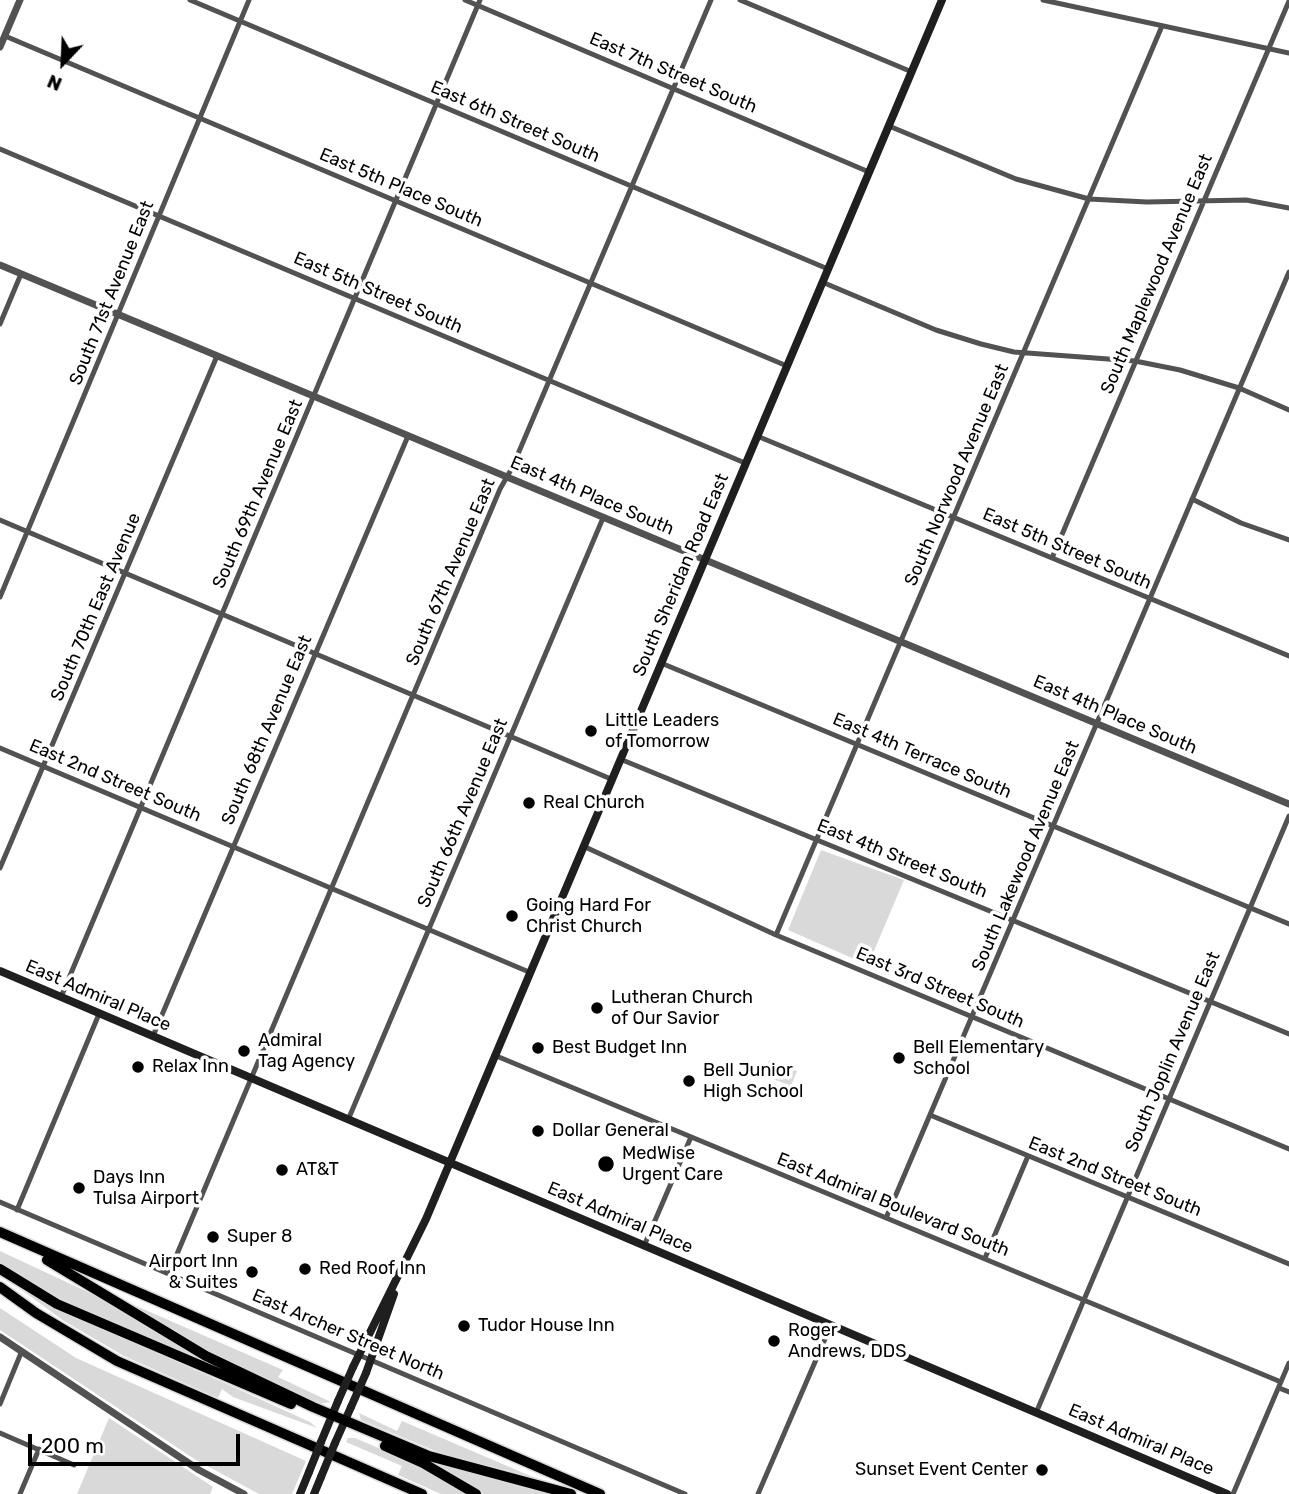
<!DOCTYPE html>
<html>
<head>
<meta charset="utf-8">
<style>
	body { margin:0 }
	#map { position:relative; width:1289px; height:1494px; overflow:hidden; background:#fff; font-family:Rubik,sans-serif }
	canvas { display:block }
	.north { position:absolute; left:28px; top:28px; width:70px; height:70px; -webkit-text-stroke:5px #fff; paint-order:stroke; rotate:203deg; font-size:19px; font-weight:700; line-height:28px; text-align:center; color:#000 }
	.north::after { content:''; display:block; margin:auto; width:24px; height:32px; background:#000; clip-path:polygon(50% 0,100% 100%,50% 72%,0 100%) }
	.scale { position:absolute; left:28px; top:1434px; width:212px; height:32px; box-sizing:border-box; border:4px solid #000; border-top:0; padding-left:9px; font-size:21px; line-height:24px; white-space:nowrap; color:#000; -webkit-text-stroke:5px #fff; paint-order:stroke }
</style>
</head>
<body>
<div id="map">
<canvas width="1289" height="1494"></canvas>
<div class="north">N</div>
<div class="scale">200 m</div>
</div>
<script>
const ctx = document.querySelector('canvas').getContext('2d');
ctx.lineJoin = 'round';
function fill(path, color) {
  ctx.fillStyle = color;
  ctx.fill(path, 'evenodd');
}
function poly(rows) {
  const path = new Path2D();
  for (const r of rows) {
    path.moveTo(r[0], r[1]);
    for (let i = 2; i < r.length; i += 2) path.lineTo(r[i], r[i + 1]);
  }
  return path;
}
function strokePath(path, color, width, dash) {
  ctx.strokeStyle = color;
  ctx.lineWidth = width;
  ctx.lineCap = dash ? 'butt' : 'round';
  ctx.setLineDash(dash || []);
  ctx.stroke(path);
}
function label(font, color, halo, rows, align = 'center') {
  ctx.font = font + ' Rubik,sans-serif';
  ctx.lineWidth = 7;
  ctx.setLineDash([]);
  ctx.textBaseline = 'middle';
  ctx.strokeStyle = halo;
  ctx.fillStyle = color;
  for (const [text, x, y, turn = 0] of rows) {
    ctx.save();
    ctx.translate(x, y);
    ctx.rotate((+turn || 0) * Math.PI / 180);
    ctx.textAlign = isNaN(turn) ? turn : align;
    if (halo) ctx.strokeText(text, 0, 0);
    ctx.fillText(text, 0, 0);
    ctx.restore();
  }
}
fill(poly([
	[821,850,904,880,868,965,788,930],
	[769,1060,797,1071,791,1086,763,1075],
	[0,1251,107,1301,203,1360,201,1363,60,1300,0,1265],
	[0,1274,74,1317,238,1389,310,1422,317,1428,233,1397,222,1389,218,1398,124,1356,64,1321],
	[127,1302,283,1370,278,1377,331,1402,319,1404,234,1367],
	[0,1308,76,1358,306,1461,292,1494,259,1494,196,1460,0,1330],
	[359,1413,397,1431,402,1421,540,1480,539,1484,450,1457,361,1420],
	[109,1418,213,1487,210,1494,77,1494],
	[348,1438,355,1438,404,1459,466,1494,441,1494,398,1475,402,1466,346,1442],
	[436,1462,490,1478,548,1494,484,1494,432,1464]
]), '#d9d9d9');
const motorway = poly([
	[0,1232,600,1494],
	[47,1260,206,1356,313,1407,429,1456,571,1494],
	[0,1269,57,1304,291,1404],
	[0,1287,36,1313,117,1361,422,1494],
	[385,1446,423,1463,476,1494]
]);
strokePath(motorway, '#dbdbdb', 13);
strokePath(poly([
	[190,0,828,269],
	[465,0,869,172],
	[740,0,912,72],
	[1043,0,1289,53],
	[5,36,787,366],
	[889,126,1016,179,1089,199,1147,202,1246,200,1289,208],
	[0,149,745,463],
	[822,282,936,330,981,344,1014,352,1135,361,1180,370,1239,388,1289,410],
	[0,324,21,274],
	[757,436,1289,656],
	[1192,499,1241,523,1289,540],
	[0,520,611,779],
	[1052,558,1289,1],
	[0,597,249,0],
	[661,663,1289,924],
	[0,748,529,972],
	[620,759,1289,1034],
	[583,846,776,935,1289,1149],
	[0,868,217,356],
	[776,935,1162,26],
	[61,997,480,0],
	[153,1036,408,436],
	[494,1055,1281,1382],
	[930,1115,1289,1264],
	[348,1120,603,518],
	[0,1202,685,1494],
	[17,1210,99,1014],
	[886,1218,1289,272],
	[644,1246,691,1137],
	[985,1258,1028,1156],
	[169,1273,500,489,512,468,711,0],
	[1279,1388,1289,1392],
	[0,1404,21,1353],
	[1036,1413,1289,816],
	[0,1433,74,1465],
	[20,1494,39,1449],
	[758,1494,831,1325],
	[1233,1494,1289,1363]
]), '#525252', 5);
strokePath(poly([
	[0,47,20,0],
	[0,265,1289,804],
	[0,1337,199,1470,244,1494]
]), '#525252', 7);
strokePath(poly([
	[0,971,1227,1494],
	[353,1367,426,1219,942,0],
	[366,1373,394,1294],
	[321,1442,338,1401],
	[335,1443,351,1407],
	[300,1494,309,1472],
	[314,1494,321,1477]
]), '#1f1f1f', 8);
strokePath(motorway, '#000', 10);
strokePath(poly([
	[338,1401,353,1367],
	[351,1407,366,1373],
	[309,1472,321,1442],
	[321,1477,335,1443]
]), '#1f1f1f', 8);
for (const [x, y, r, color] of [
	[591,731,7,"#000"],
	[529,803,7,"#000"],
	[512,916,7,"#000"],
	[597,1008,7,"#000"],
	[538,1048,7,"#000"],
	[244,1051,7,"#000"],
	[899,1058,7,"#000"],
	[138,1067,7,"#000"],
	[689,1081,7,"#000"],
	[538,1131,7,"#000"],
	[606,1164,9,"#000"],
	[282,1170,7,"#000"],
	[79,1188,7,"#000"],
	[213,1237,7,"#000"],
	[305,1269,7,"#000"],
	[252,1272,7,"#000"],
	[464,1326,7,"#000"],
	[774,1341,7,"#000"],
	[1042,1470,7,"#000"]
]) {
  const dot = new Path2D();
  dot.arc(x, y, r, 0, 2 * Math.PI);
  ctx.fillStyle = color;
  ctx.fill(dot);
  strokePath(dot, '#fff', 2.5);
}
label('18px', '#000', '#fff', [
	["East 7th Street South",673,73,23],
	["East 6th Street South",515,122,23],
	["East 5th Place South",401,188,23],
	["South Maplewood Avenue East",1157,274,-67],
	["South 71st Avenue East",112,293,-68],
	["East 5th Street South",378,293,23],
	["South Norwood Avenue East",957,475,-67],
	["South 69th Avenue East",258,494,-67],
	["East 4th Place South",592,496,23],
	["East 5th Street South",1067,549,23],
	["South 67th Avenue East",451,572,-67],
	["South Sheridan Road East",681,575,-67],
	["South 70th East Avenue",96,607,-67],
	["East 4th Place South",1115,715,23],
	["South 68th Avenue East",267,730,-67],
	["East 4th Terrace South",922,756,23],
	["East 2nd Street South",115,781,23],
	["South 66th Avenue East",463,813,-67],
	["South Lakewood Avenue East",1026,856,-67],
	["East 4th Street South",902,859,22],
	["East 3rd Street South",940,988,23],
	["East Admiral Place",98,996,23],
	["South Joplin Avenue East",1173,1052,-67],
	["East 2nd Street South",1115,1177,22],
	["East Admiral Boulevard South",893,1205,22],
	["East Admiral Place",620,1218,23],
	["East Archer Street North",348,1335,23],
	["East Admiral Place",1141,1440,23]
]);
label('18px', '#000', '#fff', [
	["Little Leaders",605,721],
	["of Tomorrow",605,742],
	["Real Church",543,803],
	["Going Hard For",526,906],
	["Christ Church",526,927],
	["Lutheran Church",611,998],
	["of Our Savior",611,1019],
	["Admiral",258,1041],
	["Tag Agency",258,1062],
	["Best Budget Inn",552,1048],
	["Bell Elementary",913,1048],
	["School",913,1069],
	["Relax Inn",152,1067],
	["Bell Junior",703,1071],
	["High School",703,1092],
	["Dollar General",552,1131],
	["MedWise",622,1154],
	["Urgent Care",622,1175],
	["AT&T",296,1170],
	["Days Inn",93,1178],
	["Tulsa Airport",93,1199],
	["Super 8",227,1237],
	["Airport Inn",238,1262,"right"],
	["& Suites",238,1283,"right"],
	["Red Roof Inn",319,1269],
	["Tudor House Inn",478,1326],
	["Roger",788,1331],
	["Andrews, DDS",788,1352],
	["Sunset Event Center",1028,1470,"right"]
], 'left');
</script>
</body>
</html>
